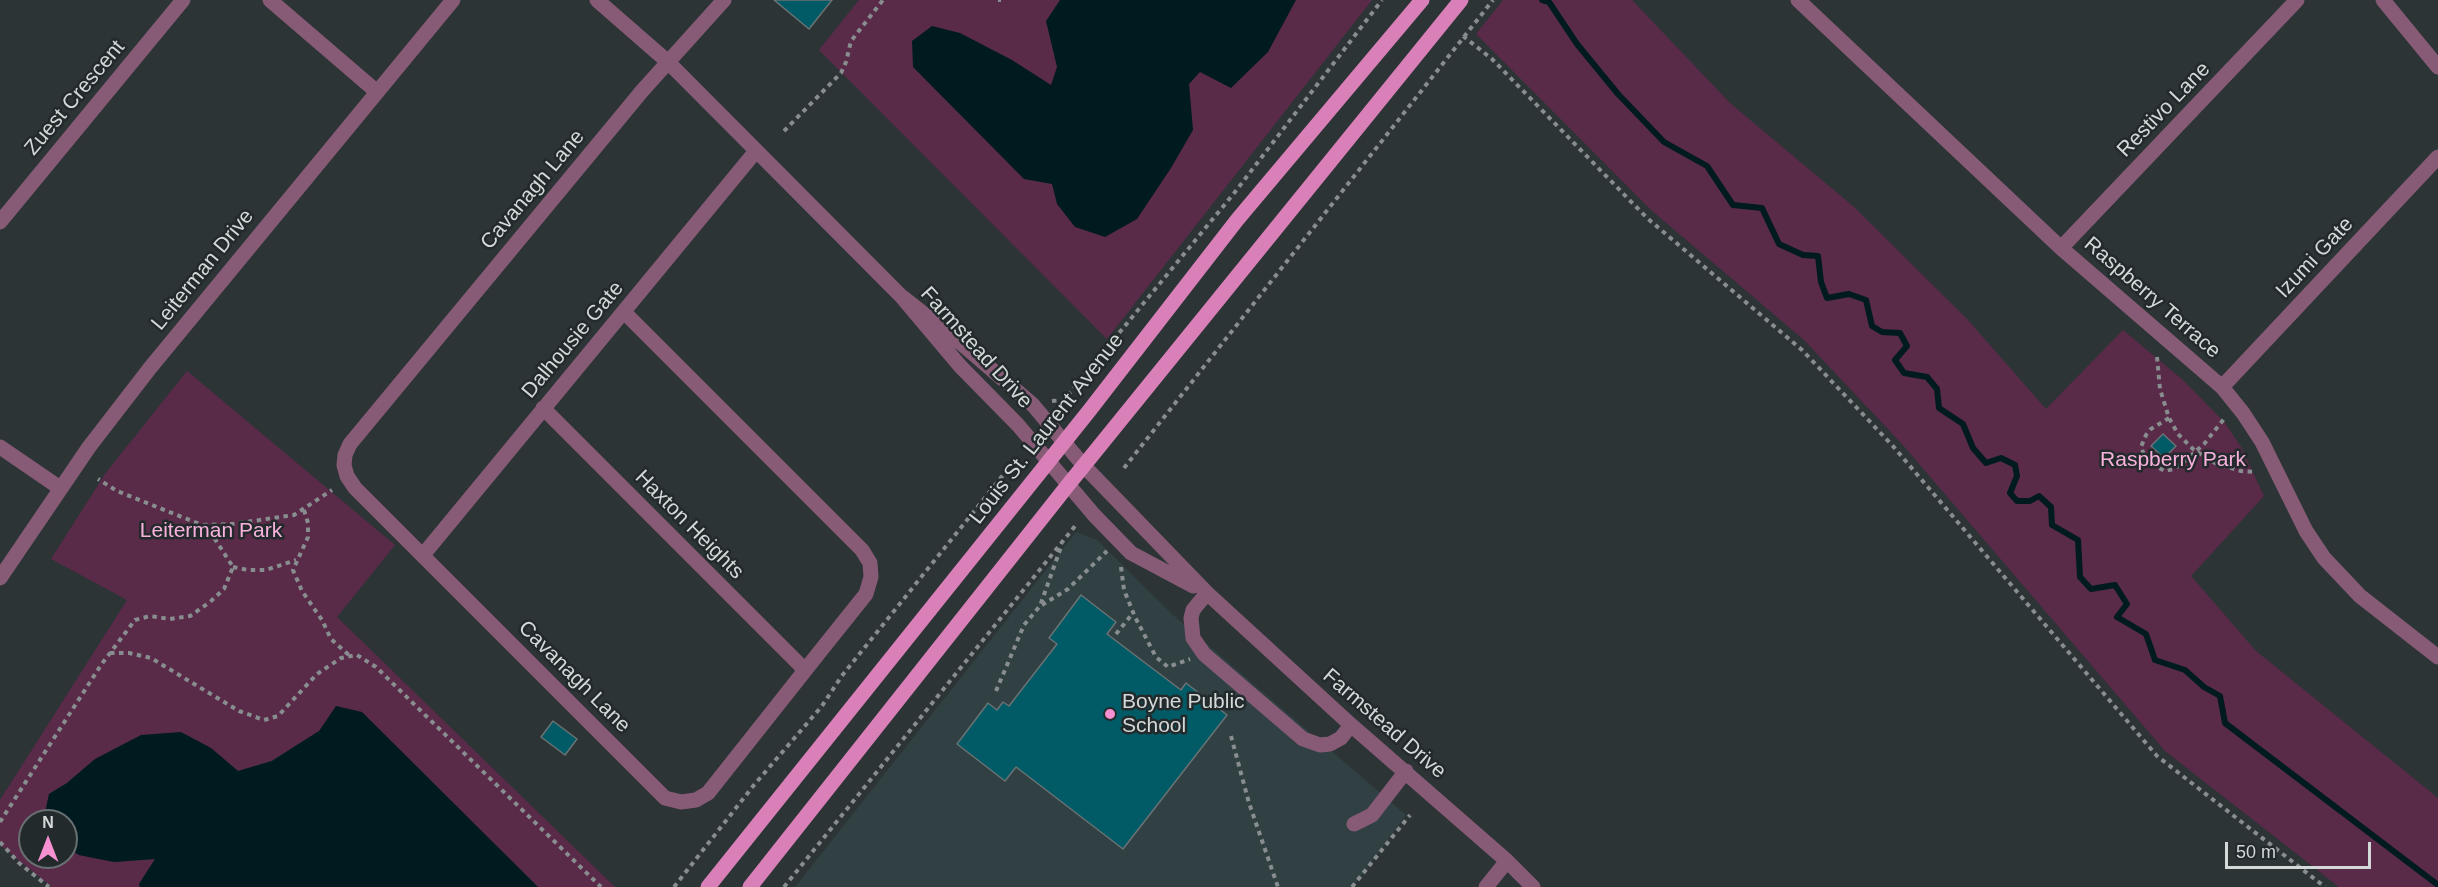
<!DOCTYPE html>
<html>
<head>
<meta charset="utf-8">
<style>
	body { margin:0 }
	#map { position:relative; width:2438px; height:887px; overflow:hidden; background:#2d3436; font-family:Arial,sans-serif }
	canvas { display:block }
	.north { position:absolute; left:18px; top:809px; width:60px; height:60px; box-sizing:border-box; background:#232a2c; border:2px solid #697071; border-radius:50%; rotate:0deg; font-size:16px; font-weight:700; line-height:24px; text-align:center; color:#d3d8d8 }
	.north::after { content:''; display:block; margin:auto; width:21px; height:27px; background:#f590d1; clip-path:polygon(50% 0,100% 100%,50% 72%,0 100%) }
	.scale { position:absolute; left:2225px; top:842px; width:146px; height:27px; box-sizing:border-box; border:3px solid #d3d8d8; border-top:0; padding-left:8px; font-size:18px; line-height:21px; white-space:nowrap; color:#d3d8d8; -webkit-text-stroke:4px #232a2c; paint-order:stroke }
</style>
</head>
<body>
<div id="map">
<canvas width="2438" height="887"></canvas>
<div class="north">N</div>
<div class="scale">50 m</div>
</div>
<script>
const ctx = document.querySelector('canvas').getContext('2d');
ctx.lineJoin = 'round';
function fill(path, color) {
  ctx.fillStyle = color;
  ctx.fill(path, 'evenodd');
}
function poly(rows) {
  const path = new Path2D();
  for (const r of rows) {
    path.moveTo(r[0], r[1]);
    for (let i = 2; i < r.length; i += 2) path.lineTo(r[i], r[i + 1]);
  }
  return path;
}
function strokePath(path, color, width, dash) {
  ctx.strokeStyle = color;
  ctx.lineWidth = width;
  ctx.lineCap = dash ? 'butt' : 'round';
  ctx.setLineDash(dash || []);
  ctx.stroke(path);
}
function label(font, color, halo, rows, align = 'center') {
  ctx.font = font + ' Arial,sans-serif';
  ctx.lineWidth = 5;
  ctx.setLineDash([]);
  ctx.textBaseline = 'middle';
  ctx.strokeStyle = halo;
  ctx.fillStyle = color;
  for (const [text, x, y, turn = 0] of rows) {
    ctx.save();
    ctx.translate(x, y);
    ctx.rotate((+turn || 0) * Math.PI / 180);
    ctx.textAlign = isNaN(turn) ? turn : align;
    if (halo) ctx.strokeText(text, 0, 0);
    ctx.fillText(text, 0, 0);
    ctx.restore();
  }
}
fill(poly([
	[1076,532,1097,540,1172,614,1406,815,1353,887,795,887]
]), '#304043');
fill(poly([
	[859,0,1372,0,1107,339,819,50],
	[1503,0,1632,0,1730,103,1854,207,1967,319,2046,409,2123,330,2184,381,2225,423,2241,447,2264,496,2191,576,2256,651,2438,798,2438,887,2339,887,2165,751,1902,444,1804,340,1651,210,1476,34],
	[187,371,395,545,337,617,615,887,538,887,451,801,319,731,271,761,238,771,211,748,95,759,67,783,49,794,45,813,48,821,30,821,30,857,66,857,66,847,79,855,114,862,155,859,139,884,140,887,52,887,0,845,0,800,127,600,51,559,105,474]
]), '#5a2a49');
fill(poly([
	[1060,0,1296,0,1268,52,1231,88,1200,72,1189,84,1193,130,1171,168,1137,219,1105,237,1075,227,1057,204,1052,184,1024,179,913,67,912,41,932,26,960,33,1012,60,1051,85,1057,67,1046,21],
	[336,706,362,712,538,887,140,887,139,884,155,859,114,862,79,855,66,847,66,821,48,821,45,813,49,794,67,783,95,759,141,735,181,732,211,748,238,771,272,761,319,731]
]), '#001b1f');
strokePath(poly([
	[1542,0,1549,2,1577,44,1618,94,1664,142,1707,166,1733,205,1762,208,1779,244,1803,255,1818,256,1821,282,1827,298,1849,294,1866,300,1872,326,1882,332,1900,333,1907,346,1895,360,1904,373,1927,377,1937,389,1939,408,1963,424,1973,448,1986,463,2001,458,2015,465,2017,476,2010,493,2017,501,2030,501,2039,496,2051,507,2052,525,2078,540,2080,577,2091,589,2115,585,2127,604,2117,617,2146,634,2155,660,2185,670,2204,687,2220,696,2225,723,2438,885]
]), '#001b1f', 6);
const building = poly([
	[774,0,832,0,809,29,774,0],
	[2163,434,2176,446,2164,458,2151,446,2163,434],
	[1081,595,1116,622,1107,634,1181,690,1186,683,1227,715,1123,849,1016,767,1005,781,957,744,988,703,997,710,1003,702,1009,706,1057,644,1049,638,1081,595],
	[553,721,577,739,565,755,541,737,553,721]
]);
fill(building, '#005b66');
strokePath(building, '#6a7274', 1.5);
strokePath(poly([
	[998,0,1001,0],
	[1463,36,1492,59,1647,218,1802,350,1892,445,2157,756,2325,887],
	[784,131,841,73,846,62,851,41,883,0],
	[2157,357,2160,389,2169,418,2178,434,2194,450,2215,463,2241,471,2255,472],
	[1052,401,1064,400,1235,192,1382,0],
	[2169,418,2151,429,2146,435,2141,447,2147,462,2165,471,2174,469,2185,461,2204,444,2224,419],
	[2100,455,2113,460,2128,459,2142,454],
	[1124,468,1493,0],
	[304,510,308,523,308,537,293,570,302,591,322,620,331,639,351,657],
	[203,525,232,524,294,515,332,490],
	[233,567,248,570,266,570,296,560],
	[1121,567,1124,590,1135,617,1156,657,1168,667,1190,659],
	[1042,605,1068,589,1107,551],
	[1116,634,1133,613],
	[110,653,129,653,151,658,239,711,264,720,278,716,317,674,341,658,357,655,376,667,601,887],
	[996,691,1024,625,1040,606,1062,544],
	[1231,736,1249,803,1278,887],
	[0,822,101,665,135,620,150,616,170,619,190,616,210,602,224,589,233,567,211,533,202,525,117,491,98,479],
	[0,842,19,863,49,887],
	[674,887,754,785,822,706,841,677,1016,459],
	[784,887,1075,526],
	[1352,887,1410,815]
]), '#888e8f', 4, [4.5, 4.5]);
strokePath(poly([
	[270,0,377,92],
	[597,0,668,62,901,296,960,366,1018,425,1094,515,1131,553,1193,586],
	[1798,0,2061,248,2222,387,2243,413,2262,442,2306,531,2324,558,2360,596,2438,657],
	[2383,0,2438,67],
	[0,222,183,0],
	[2061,248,2297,0],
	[901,296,962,344,1033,405,1084,466,1207,593,1351,725,1507,861,1533,887],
	[624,312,862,550,870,563,871,577,866,594,818,654,708,793,696,800,681,802,665,798,355,488,347,476,344,465,345,455,350,444,642,91,724,0],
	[2222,387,2438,157],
	[543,408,805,670],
	[0,447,60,488],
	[423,555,756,151],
	[0,578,89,447,150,368,453,0],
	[1207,593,1193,610,1191,618,1193,638,1204,654,1303,739,1320,745,1330,744,1341,738,1351,725],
	[1354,824,1372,815,1406,771],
	[1486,887,1507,861]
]), '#875b76', 15);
strokePath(poly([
	[708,887,1089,411,1237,220,1422,0],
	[750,887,1068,485,1461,0]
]), '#d980b9', 15);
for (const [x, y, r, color] of [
	[1110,714,6,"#f590d1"]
]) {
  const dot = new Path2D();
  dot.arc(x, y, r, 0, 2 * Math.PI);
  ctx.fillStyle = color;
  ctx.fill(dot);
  strokePath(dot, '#232a2c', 2);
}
label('21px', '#d3d8d8', '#232a2c', [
	["Zuest Crescent",75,98,-50],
	["Restivo Lane",2164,110,-46],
	["Cavanagh Lane",533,190,-50],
	["Izumi Gate",2315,258,-47],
	["Leiterman Drive",203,270,-51],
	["Raspberry Terrace",2152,298,41],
	["Dalhousie Gate",573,340,-50],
	["Farmstead Drive",976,348,48],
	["Louis St. Laurent Avenue",1047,429,-52],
	["Haxton Heights",689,525,45],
	["Cavanagh Lane",574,677,45],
	["Farmstead Drive",1384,724,41]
]);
label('21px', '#f9b2dd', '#232a2c', [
	["Raspberry Park",2173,460],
	["Leiterman Park",211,531]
]);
label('21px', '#d3d8d8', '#232a2c', [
	["Boyne Public",1122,702],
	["School",1122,726]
], 'left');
</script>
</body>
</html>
